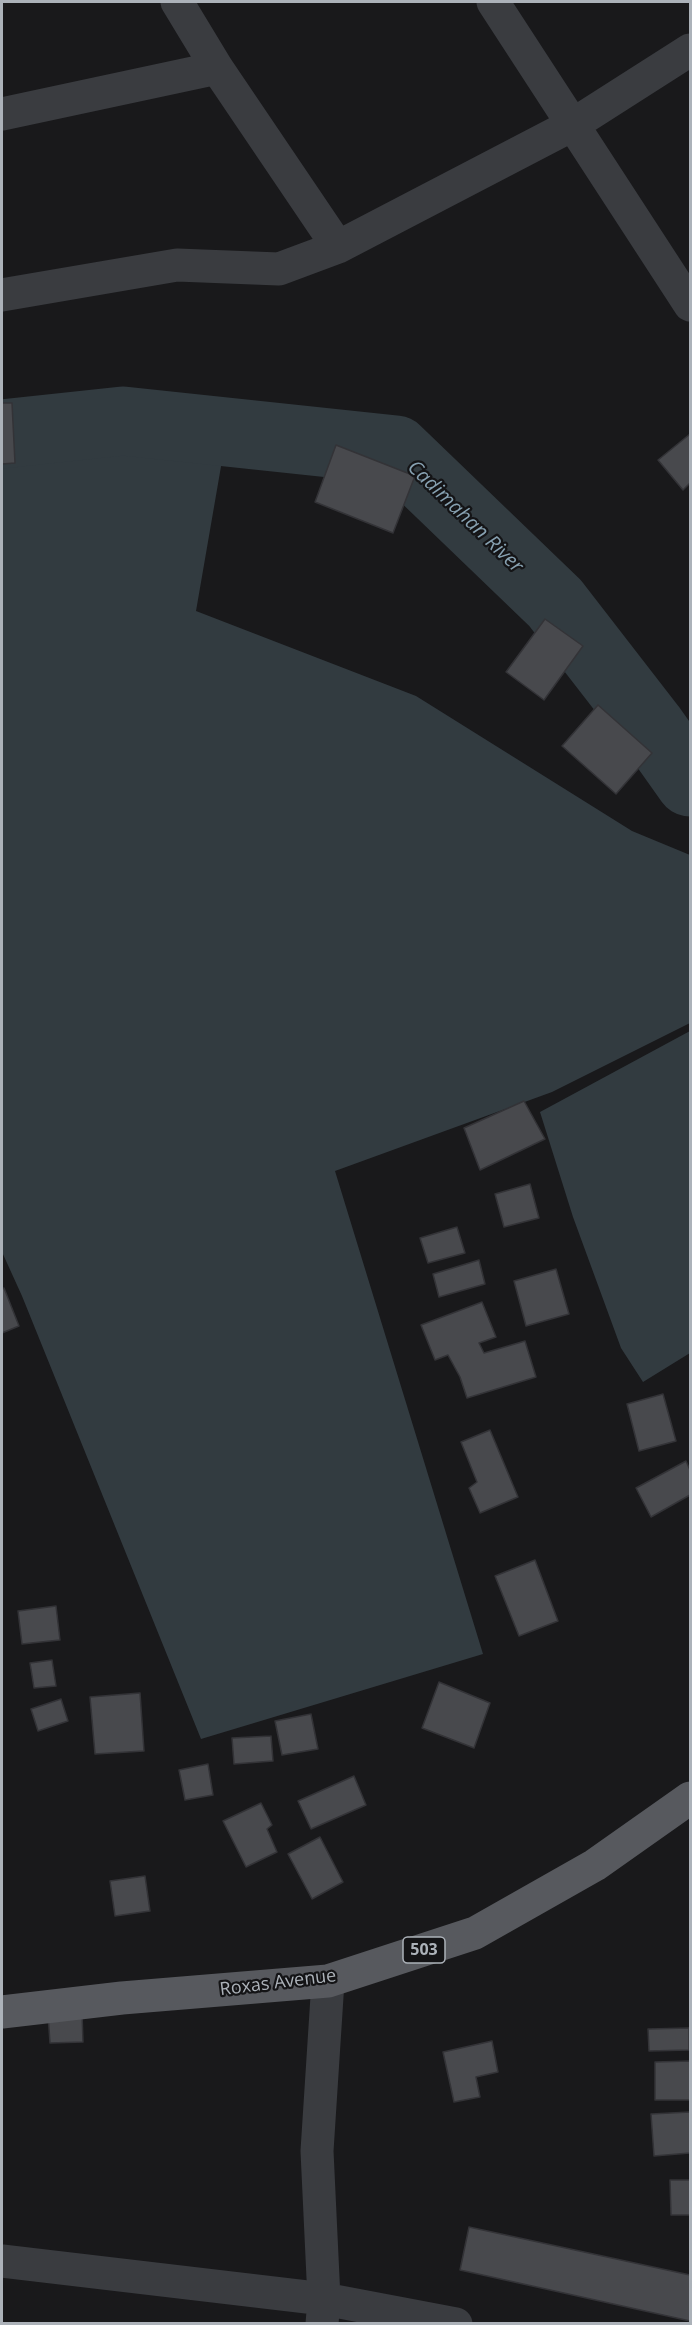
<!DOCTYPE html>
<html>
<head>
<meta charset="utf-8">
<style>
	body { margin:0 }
	#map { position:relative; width:692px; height:2325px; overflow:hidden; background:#19191b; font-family:"Open Sans",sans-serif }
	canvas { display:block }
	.frame { position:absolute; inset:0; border:3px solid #acb2b9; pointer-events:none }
</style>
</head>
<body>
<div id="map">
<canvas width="692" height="2325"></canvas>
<div class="frame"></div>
</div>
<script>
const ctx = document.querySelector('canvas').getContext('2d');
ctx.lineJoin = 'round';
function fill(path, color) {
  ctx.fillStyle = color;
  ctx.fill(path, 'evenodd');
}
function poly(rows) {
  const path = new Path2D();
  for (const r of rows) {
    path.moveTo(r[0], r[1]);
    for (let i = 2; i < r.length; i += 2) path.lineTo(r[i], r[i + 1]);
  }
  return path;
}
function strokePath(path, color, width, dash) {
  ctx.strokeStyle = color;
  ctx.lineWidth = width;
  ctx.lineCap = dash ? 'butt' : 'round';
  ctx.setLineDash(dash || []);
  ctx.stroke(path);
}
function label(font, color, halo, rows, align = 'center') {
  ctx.font = font + ' "Open Sans",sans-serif';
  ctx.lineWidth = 4.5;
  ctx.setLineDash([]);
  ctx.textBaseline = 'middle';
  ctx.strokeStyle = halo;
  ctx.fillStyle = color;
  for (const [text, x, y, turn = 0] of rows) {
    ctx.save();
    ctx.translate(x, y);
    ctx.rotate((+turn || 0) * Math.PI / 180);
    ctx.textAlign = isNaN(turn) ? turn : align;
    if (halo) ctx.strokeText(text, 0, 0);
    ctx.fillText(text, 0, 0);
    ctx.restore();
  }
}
fill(poly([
	[138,422,228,426,196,611,416,696,632,831,690,855,690,1023,552,1092,335,1171,483,1654,201,1739,22,1296,2,1252,2,431],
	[690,1031,690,1353,643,1382,621,1348,573,1217,540,1112]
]), '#323b40');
strokePath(poly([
	[2,434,123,421,396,450,555,603,651,727,690,782]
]), '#323b40', 69);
const building = poly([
	[2,403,12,403,15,463,2,464,2,403],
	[690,434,690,483,683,490,658,460,690,434],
	[336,445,415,476,393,533,315,502,336,445],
	[545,619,583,646,544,700,506,672,545,619],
	[598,705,652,753,616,794,562,746,598,705],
	[524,1101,545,1139,480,1170,464,1128,524,1101],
	[530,1184,539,1218,504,1227,495,1194,530,1184],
	[457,1227,465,1253,428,1263,420,1238,457,1227],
	[479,1260,485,1284,439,1297,433,1274,479,1260],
	[556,1269,569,1314,526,1326,514,1281,556,1269],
	[4,1288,19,1326,2,1333,2,1289,4,1288],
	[482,1302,496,1337,479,1343,484,1353,525,1341,536,1377,467,1398,460,1377,448,1355,435,1360,421,1325,482,1302],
	[663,1394,676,1441,639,1451,627,1404,663,1394],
	[490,1430,518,1497,480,1513,469,1488,477,1482,461,1442,490,1430],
	[686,1461,690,1470,690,1495,651,1517,636,1488,686,1461],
	[535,1560,558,1621,519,1636,495,1576,535,1560],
	[56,1606,60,1640,22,1644,18,1611,56,1606],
	[52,1660,56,1686,34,1688,30,1663,52,1660],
	[439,1682,490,1703,474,1748,422,1728,439,1682],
	[140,1693,144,1751,95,1754,90,1697,140,1693],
	[61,1699,68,1721,38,1731,31,1709,61,1699],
	[311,1714,318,1749,282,1755,275,1721,311,1714],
	[271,1736,273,1761,234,1764,232,1738,271,1736],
	[208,1764,213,1795,185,1800,179,1770,208,1764],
	[354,1776,366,1805,311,1829,298,1801,354,1776],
	[261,1803,272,1825,267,1829,277,1852,246,1867,223,1821,261,1803],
	[320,1837,343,1882,312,1899,288,1854,320,1837],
	[145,1876,150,1911,115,1916,110,1881,145,1876],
	[82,2013,83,2042,50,2043,48,2014,82,2013],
	[689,2028,689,2050,649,2051,648,2029,689,2028],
	[492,2041,498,2072,476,2077,480,2097,454,2102,443,2052,492,2041],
	[690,2061,690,2100,655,2100,655,2062,690,2061],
	[690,2112,690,2153,654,2156,651,2114,690,2112],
	[670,2180,690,2180,690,2215,671,2215,670,2180],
	[469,2227,690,2275,690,2321,460,2270,469,2227]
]);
fill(building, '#48494d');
strokePath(building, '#333337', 1.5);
strokePath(poly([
	[177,2,217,68,338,247],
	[493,2,690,305],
	[2,114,217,68],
	[2,295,177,265,279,269,338,247,574,124,690,50],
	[2,2261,324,2299,456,2324],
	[322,2324,324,2299,317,2151,328,1981]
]), '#3a3c40', 33);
strokePath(poly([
	[2,2012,122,1998,328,1981,475,1933,595,1865,690,1798]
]), '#57595e', 33);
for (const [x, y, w] of [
	[424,1950,42]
]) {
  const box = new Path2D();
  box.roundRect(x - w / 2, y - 13, w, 26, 4.5);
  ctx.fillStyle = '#141416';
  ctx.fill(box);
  strokePath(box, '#acb2b9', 1.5);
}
label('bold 16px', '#acb2b9', null, [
	["503",424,1950]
]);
label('18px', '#acb2b9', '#141416', [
	["Roxas Avenue",278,1983,-7]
]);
label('italic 20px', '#87a1b1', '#141416', [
	["Cadimahan River",465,517,44]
]);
</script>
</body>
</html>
